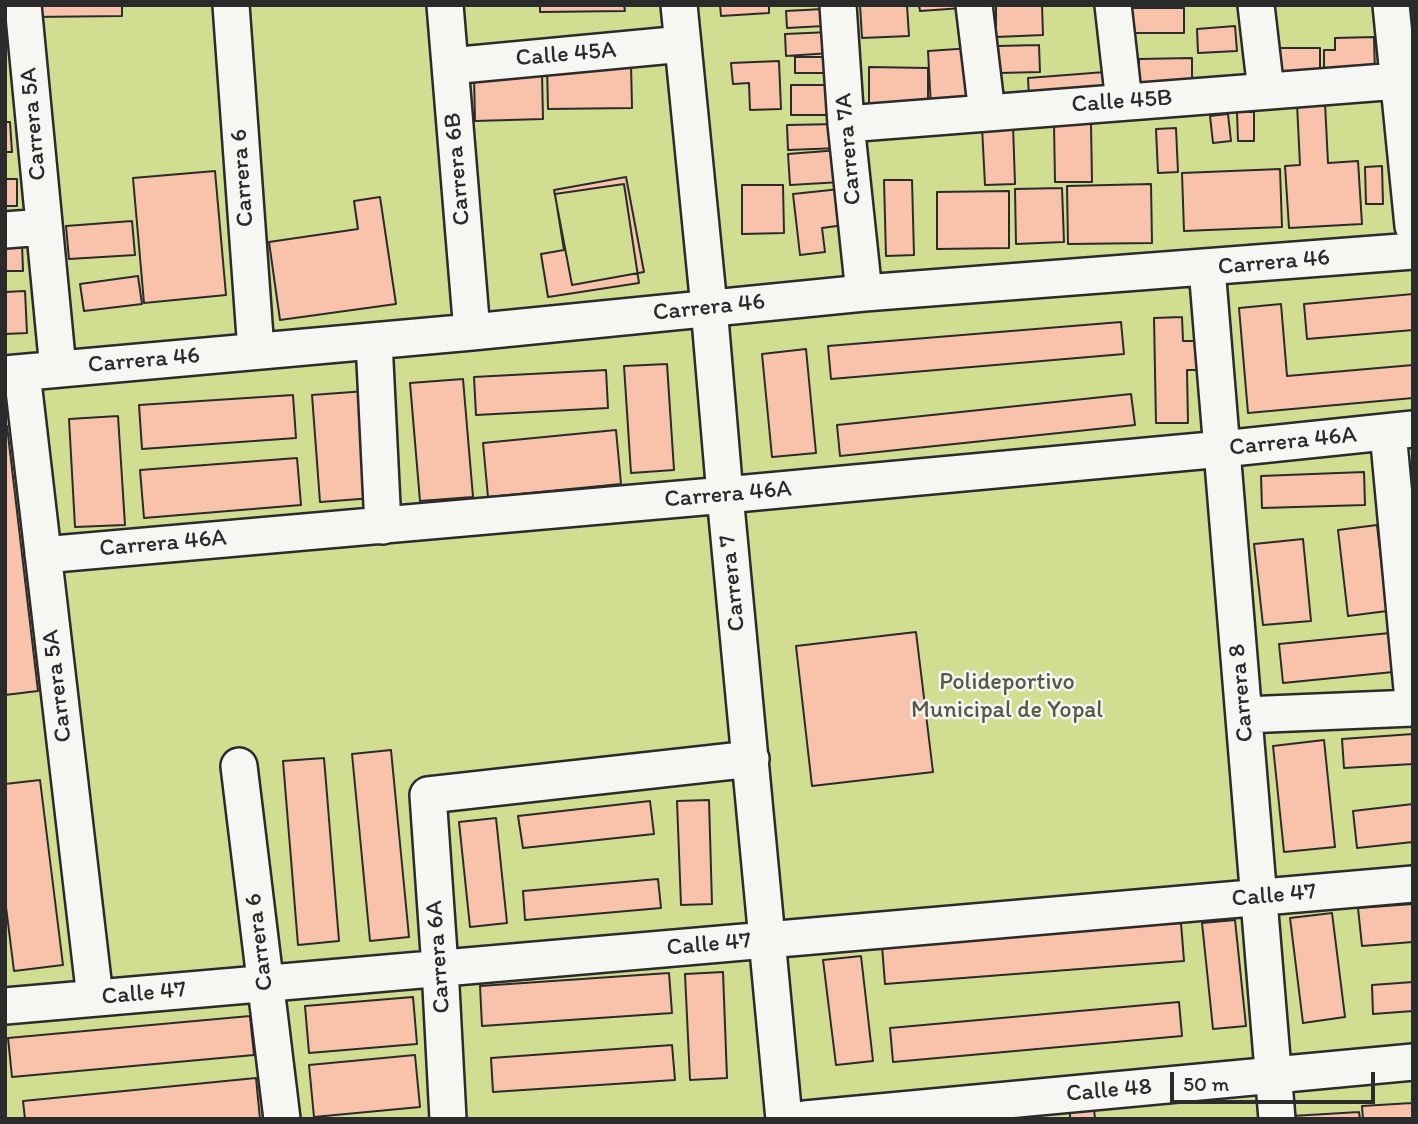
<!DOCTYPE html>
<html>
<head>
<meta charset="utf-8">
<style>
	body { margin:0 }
	#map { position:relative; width:1418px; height:1124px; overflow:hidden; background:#f7ece4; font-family:Itim,sans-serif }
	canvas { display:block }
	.frame { position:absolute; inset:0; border:7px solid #2b2b2b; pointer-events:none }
	.scale { position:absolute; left:1170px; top:1072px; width:205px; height:32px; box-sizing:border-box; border:4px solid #2b2b2b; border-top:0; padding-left:9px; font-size:21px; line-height:24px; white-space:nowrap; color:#2b2b2b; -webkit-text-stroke:5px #f6f6f2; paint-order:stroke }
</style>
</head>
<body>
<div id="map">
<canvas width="1418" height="1124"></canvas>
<div class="frame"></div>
<div class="scale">50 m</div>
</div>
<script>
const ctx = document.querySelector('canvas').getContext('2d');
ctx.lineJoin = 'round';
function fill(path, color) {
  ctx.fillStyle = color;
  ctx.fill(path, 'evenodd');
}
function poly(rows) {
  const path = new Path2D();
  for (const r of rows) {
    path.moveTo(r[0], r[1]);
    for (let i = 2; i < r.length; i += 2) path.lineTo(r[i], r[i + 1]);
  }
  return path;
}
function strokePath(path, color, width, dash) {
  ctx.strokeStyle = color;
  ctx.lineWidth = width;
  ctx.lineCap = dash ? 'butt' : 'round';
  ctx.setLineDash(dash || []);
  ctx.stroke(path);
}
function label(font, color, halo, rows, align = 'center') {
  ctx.font = font + ' Itim,sans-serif';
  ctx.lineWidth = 5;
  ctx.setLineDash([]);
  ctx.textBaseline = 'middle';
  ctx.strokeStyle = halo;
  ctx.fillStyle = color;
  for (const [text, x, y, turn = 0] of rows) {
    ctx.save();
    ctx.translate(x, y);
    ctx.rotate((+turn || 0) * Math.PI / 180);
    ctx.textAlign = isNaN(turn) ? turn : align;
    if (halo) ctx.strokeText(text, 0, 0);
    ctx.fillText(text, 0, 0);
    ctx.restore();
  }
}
fill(poly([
	[5,5,1413,5,1413,1119,5,1119]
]), '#d1de92');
const building = poly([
	[32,5,122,5,122,16,32,17,32,5],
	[540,5,624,5,625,11,540,12,540,5],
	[720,5,769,5,769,13,721,16,720,5],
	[860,5,907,5,909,36,862,38,860,5],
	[919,5,963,5,963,8,920,11,919,5],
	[996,5,1042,5,1043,35,996,37,996,5],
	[1130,8,1184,8,1184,33,1130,33,1130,8],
	[823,9,824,26,787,28,786,11,823,9],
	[1235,26,1237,51,1198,53,1197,29,1235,26],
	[830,32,831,53,786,56,785,34,830,32],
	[1374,37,1375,74,1324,75,1324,50,1335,50,1335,38,1374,37],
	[1039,45,1040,72,999,73,998,46,1039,45],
	[972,48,976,102,931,107,928,51,972,48],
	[1276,48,1320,48,1320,76,1276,77,1276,48],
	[795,57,833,57,833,73,795,73,795,57],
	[1192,58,1192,84,1139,85,1139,59,1192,58],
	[779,61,781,109,750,110,749,83,733,84,731,63,779,61],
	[631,63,632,108,548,109,547,64,631,63],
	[869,67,928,68,928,112,869,112,869,67],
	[1105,72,1106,91,1029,97,1028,78,1105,72],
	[542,73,543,119,475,121,474,74,542,73],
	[791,85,832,85,832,115,791,115,791,85],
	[1325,103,1328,163,1358,161,1362,224,1289,228,1285,166,1300,165,1297,104,1325,103],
	[1237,112,1254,112,1254,141,1238,141,1237,112],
	[1228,114,1231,141,1213,143,1210,116,1228,114],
	[5,122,10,122,12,152,5,152,5,122],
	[838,124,839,148,788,150,787,125,838,124],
	[1054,124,1091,124,1092,182,1055,182,1054,124],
	[1013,125,1015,184,985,185,982,127,1013,125],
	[1176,128,1178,172,1158,173,1156,129,1176,128],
	[839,150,841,182,790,185,788,154,839,150],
	[1382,166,1383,204,1366,204,1365,167,1382,166],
	[1280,169,1282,227,1184,231,1182,173,1280,169],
	[215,171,226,295,144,303,133,178,215,171],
	[626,177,644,272,572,285,554,190,626,177],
	[5,179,17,179,17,206,5,206,5,179],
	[884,180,912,180,914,255,886,256,884,180],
	[624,184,639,283,548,297,541,254,564,250,555,194,624,184],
	[1151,184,1152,243,1068,244,1067,186,1151,184],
	[742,185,783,185,784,233,742,234,742,185],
	[1062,188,1064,242,1016,244,1015,189,1062,188],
	[840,189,844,225,822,228,825,252,800,255,793,194,840,189],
	[1009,191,1009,248,937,249,937,192,1009,191],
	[380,197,396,304,280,320,269,242,358,229,354,201,380,197],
	[132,221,135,255,69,259,66,226,132,221],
	[22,244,23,271,5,271,5,245,22,244],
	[138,276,142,304,84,311,80,284,138,276],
	[25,291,27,333,5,334,5,292,25,291],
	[1413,294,1413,330,1307,339,1304,304,1413,294],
	[1281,304,1287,376,1413,365,1413,398,1248,413,1239,308,1281,304],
	[1182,317,1183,341,1201,341,1202,370,1187,370,1188,423,1156,423,1154,318,1182,317],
	[1121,322,1124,354,831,379,828,346,1121,322],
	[806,349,816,453,772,457,762,354,806,349],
	[667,364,674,470,631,473,624,366,667,364],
	[606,370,608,408,476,415,474,377,606,370],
	[463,379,473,497,420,501,410,383,463,379],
	[366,391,373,498,320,502,312,395,366,391],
	[1131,394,1135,425,840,456,837,425,1131,394],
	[293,395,296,438,142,449,139,405,293,395],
	[118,416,125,525,75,527,69,419,118,416],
	[5,426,7,426,38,691,5,695,5,426],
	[616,430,621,484,488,497,483,443,616,430],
	[297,458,301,505,144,518,140,470,297,458],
	[1364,472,1365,505,1262,508,1261,476,1364,472],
	[1377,525,1387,611,1348,616,1338,530,1377,525],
	[1303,539,1311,621,1263,625,1254,544,1303,539],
	[916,632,933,772,812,786,796,646,916,632],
	[1390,633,1393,672,1283,683,1279,644,1390,633],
	[1413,734,1413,764,1344,768,1342,739,1413,734],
	[1324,740,1335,847,1284,852,1273,746,1324,740],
	[391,750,409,937,370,941,352,754,391,750],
	[324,758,339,941,298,945,283,761,324,758],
	[40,780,63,965,14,971,5,899,5,784,40,780],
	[709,800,712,904,681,905,677,801,709,800],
	[650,801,654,834,523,848,518,816,650,801],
	[1413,804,1413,842,1357,848,1353,811,1413,804],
	[496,818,507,923,470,927,459,822,496,818],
	[658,879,661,908,525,920,523,891,658,879],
	[1413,904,1413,942,1362,946,1358,908,1413,904],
	[1332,913,1345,1017,1303,1023,1290,918,1332,913],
	[1235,920,1246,1026,1213,1029,1202,923,1235,920],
	[1181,923,1184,961,885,984,882,946,1181,923],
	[861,956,873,1061,836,1065,823,960,861,956],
	[723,972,727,1078,690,1080,685,974,723,972],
	[669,973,672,1013,482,1026,480,986,669,973],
	[1413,982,1413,1011,1373,1014,1372,985,1413,982],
	[413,997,417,1044,309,1053,305,1006,413,997],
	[1179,1002,1182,1036,893,1062,890,1028,1179,1002],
	[250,1016,254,1055,12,1077,8,1038,250,1016],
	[672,1045,675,1080,493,1092,491,1058,672,1045],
	[415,1055,420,1107,314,1117,309,1065,415,1055],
	[256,1078,260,1119,25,1119,23,1101,256,1078],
	[1412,1093,1413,1093,1413,1119,1363,1119,1362,1106,1412,1103,1412,1093],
	[1094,1109,1095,1119,1070,1119,1070,1111,1094,1109],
	[1359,1112,1360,1119,1292,1119,1292,1116,1359,1112]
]);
fill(building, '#f9c3ab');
strokePath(building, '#2b2b2b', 2);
const minor = poly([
	[23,5,58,369],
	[231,5,256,351],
	[445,5,472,332],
	[679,5,709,307,725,495,784,1119],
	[838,5,846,124,864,293],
	[974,5,987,113],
	[1113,5,1124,102],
	[1256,5,1266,91],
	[1391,5,1413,226],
	[450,66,683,44],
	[846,124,1398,81],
	[5,230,44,227],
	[1207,268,1277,1119],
	[374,341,383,526],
	[22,373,95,998],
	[5,374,472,332,864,293,1413,251],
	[1388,432,1413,700],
	[43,555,725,495,1222,449,1413,429],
	[1244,715,1413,708],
	[239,766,282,1119],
	[5,1006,1413,884],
	[448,1119,440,968,428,795,751,759],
	[805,1119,1413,1062]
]);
strokePath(minor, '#2b2b2b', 40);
strokePath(minor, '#f6f6f2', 35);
label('24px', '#2b2b2b', '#f6f6f2', [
	["Calle 45A",566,55,-5],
	["Calle 45B",1122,102,-4],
	["Carrera 5A",34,124,-95],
	["Carrera 7A",849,149,-95],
	["Carrera 6B",458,169,-95],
	["Carrera 6",243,178,-94],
	["Carrera 46",1274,263,-5],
	["Carrera 46",709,308,-6],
	["Carrera 46",144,361,-5],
	["Carrera 46A",1293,442,-6],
	["Carrera 46A",728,495,-5],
	["Carrera 46A",163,544,-5],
	["Carrera 7",733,583,-96],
	["Carrera 5A",58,686,-97],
	["Carrera 8",1242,693,-95],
	["Calle 47",1274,896,-5],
	["Carrera 6",260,942,-97],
	["Calle 47",709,945,-5],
	["Carrera 6A",439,957,-94],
	["Calle 47",144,994,-5],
	["Calle 48",1109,1091,-5]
]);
label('24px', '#545845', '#f6f6f2', [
	["Polideportivo",1007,683],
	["Municipal de Yopal",1007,711]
]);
</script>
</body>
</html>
